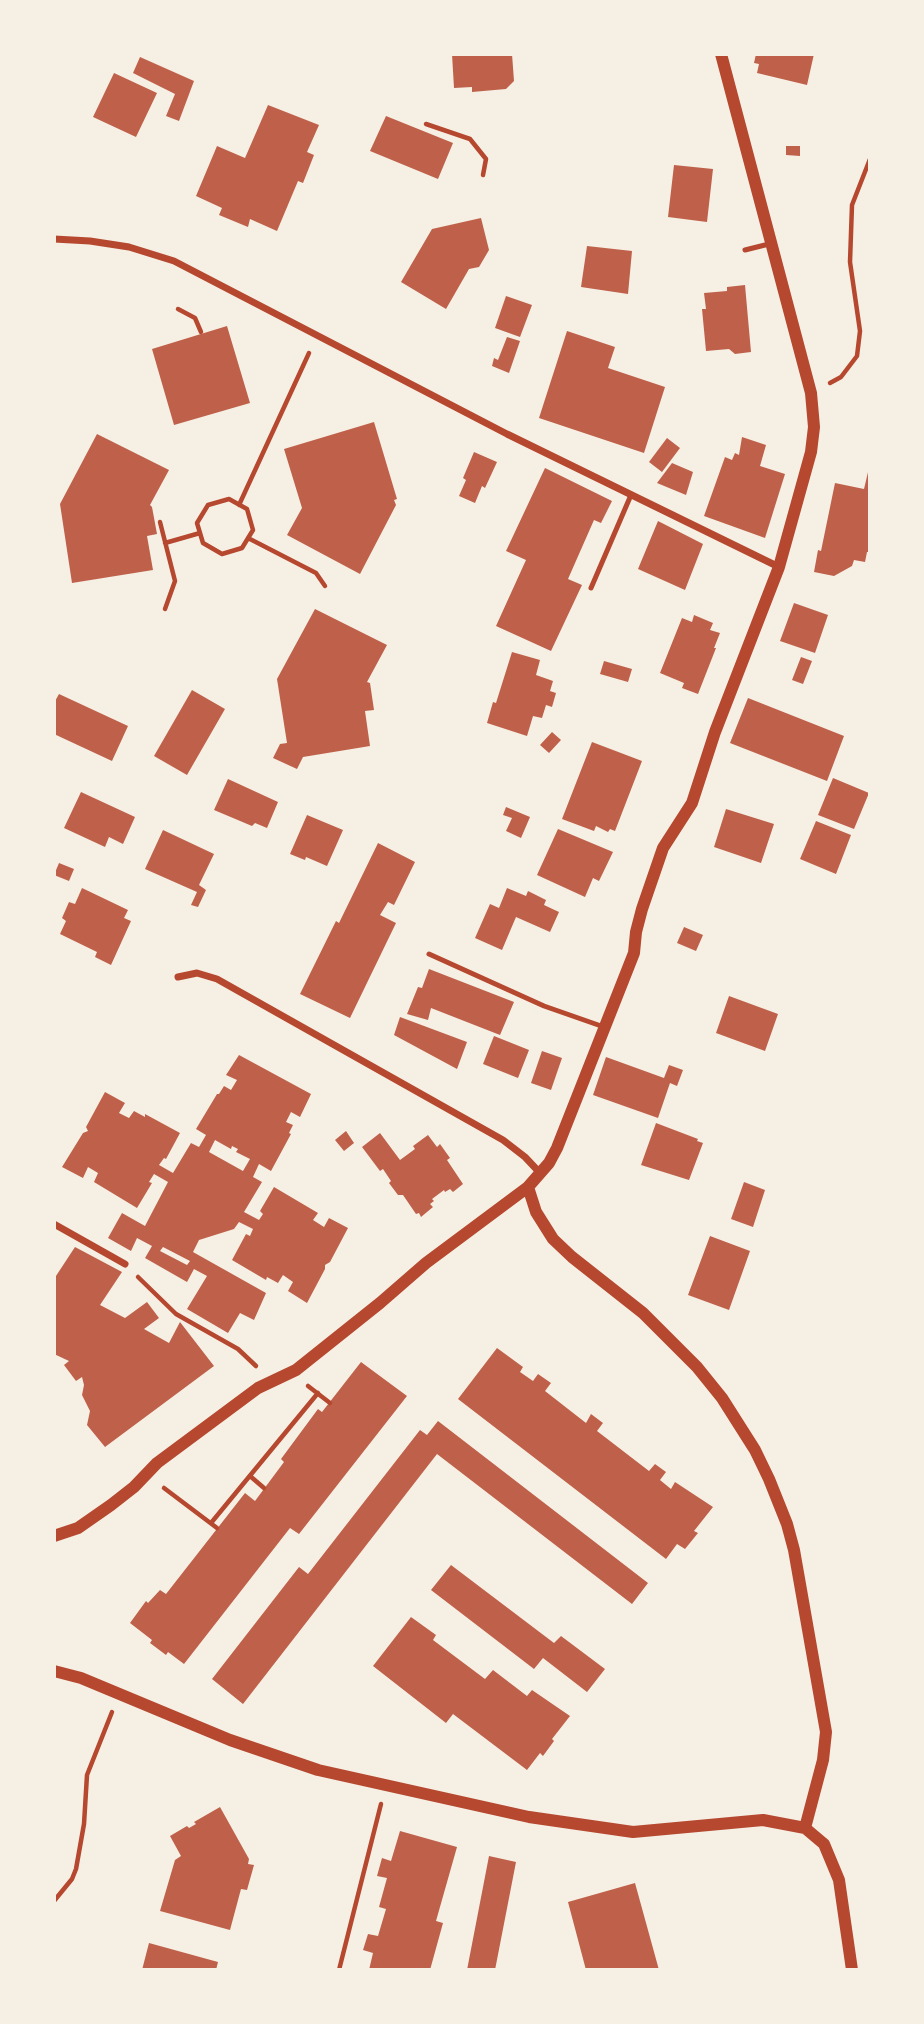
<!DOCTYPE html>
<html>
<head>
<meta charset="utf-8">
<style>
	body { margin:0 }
	#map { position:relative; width:924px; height:2024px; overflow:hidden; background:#f6efe4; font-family:"DM Sans",sans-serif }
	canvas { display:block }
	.frame { position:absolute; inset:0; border:56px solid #f6efe4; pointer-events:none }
</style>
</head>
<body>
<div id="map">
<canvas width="924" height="2024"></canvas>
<div class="frame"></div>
</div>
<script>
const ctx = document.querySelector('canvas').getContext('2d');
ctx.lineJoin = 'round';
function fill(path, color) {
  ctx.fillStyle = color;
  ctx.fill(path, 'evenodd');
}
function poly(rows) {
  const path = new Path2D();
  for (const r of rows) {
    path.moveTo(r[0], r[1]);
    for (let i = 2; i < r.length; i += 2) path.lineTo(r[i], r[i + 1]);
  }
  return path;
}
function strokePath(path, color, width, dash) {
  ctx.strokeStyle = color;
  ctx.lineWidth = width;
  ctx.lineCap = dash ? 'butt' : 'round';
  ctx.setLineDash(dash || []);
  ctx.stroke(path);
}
fill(poly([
	[452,54,512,54,514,81,506,89,472,92,472,87,454,88],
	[756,54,814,54,807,85,757,73,759,64,754,63],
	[140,57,194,81,179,121,166,116,175,94,133,73],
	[114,73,157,93,136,137,93,117],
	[268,105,319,125,307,152,314,155,303,183,298,181,277,231,250,219,248,227,219,215,222,208,196,196,217,146,245,158],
	[386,116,453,143,438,179,370,151],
	[786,146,800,146,800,156,786,155],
	[674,165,713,169,707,222,668,217],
	[481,218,489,250,479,267,469,269,446,309,401,282,432,229],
	[587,246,632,251,628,294,581,287],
	[745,285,751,352,735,354,729,349,706,351,702,309,706,309,704,293,727,291,727,287],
	[506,296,532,305,520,337,495,328],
	[227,326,250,403,174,425,152,349],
	[567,331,615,347,608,368,665,387,644,453,539,418],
	[507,337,520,341,509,373,492,366,494,358,498,360],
	[374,422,397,499,394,500,396,505,360,574,287,535,302,508,284,449],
	[97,434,169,470,150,505,152,507,157,534,147,536,153,570,72,583,60,504],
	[742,437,766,445,760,466,785,474,765,538,704,516,725,457,732,460,735,453,739,455],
	[667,438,680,448,662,472,649,462],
	[474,452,497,462,485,488,482,486,475,503,459,496,466,480,463,478],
	[672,463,693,472,686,495,657,483],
	[545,468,612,501,601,523,594,520,568,579,582,585,551,651,496,626,526,560,506,551],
	[869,468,870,552,867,552,865,562,854,560,852,566,834,576,814,572,818,550,821,551,835,483,864,489],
	[658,521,703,544,685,590,638,569],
	[794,603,828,615,815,653,780,641],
	[315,609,387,645,367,682,370,683,374,710,365,711,370,746,303,757,297,769,273,758,280,744,287,743,277,679],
	[694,615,713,623,710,630,720,633,714,648,716,648,698,694,682,688,684,683,660,673,682,618,692,622],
	[512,652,540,660,536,675,553,681,550,691,556,693,552,707,546,705,542,718,533,716,527,736,487,723,493,702,496,703],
	[801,657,812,661,803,684,792,680],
	[604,661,632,669,628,682,600,674],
	[192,690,225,709,187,775,154,756],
	[59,694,128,726,112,761,54,734,54,703],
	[748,698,844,736,827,781,730,743],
	[552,732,561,740,549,753,540,745],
	[592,742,642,761,615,831,610,829,608,832,596,826,594,831,562,819],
	[833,778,869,793,854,829,818,815],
	[228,779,278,802,267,828,255,823,252,826,214,810],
	[81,792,135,817,123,844,109,837,105,847,64,828],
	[506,807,530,817,521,838,506,831,512,818,503,815],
	[726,809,774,824,761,863,714,847],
	[307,815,343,830,327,866,306,857,305,860,290,854],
	[816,821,851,835,836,874,800,859],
	[558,829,613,852,599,881,593,878,585,897,537,875],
	[163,830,214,854,199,885,206,890,198,907,191,905,197,892,145,869],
	[378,843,415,862,394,905,388,902,380,915,396,923,350,1018,300,994,336,921,339,923],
	[59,863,74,869,69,881,54,875],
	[82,888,128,910,124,918,131,921,111,965,95,957,97,952,60,934,66,921,62,918,69,902,75,904],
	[507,888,526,896,528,891,546,900,544,905,559,912,550,932,516,917,502,950,475,938,490,904,499,908],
	[684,927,703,935,696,951,677,943],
	[429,969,514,1002,500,1035,431,1008,428,1020,407,1014,418,987,422,988],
	[729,996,778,1014,765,1051,716,1033],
	[400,1017,467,1042,457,1069,394,1035],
	[494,1036,529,1050,518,1078,483,1064],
	[542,1051,562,1058,551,1090,531,1083],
	[239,1055,311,1094,300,1117,291,1112,286,1122,293,1125,289,1133,291,1134,271,1171,259,1164,253,1177,262,1182,244,1212,259,1220,263,1214,260,1211,274,1187,318,1213,313,1220,324,1227,329,1218,348,1228,330,1262,325,1265,325,1269,307,1303,288,1291,293,1282,283,1275,278,1283,267,1277,266,1280,232,1260,246,1234,250,1236,253,1229,239,1222,234,1229,199,1240,193,1252,266,1293,254,1320,240,1313,228,1333,187,1309,207,1276,194,1269,187,1282,145,1258,152,1246,137,1238,131,1251,108,1238,122,1213,145,1226,168,1182,154,1174,149,1182,152,1183,137,1208,94,1182,98,1173,88,1167,83,1178,62,1167,83,1133,88,1131,86,1127,105,1092,125,1103,119,1113,129,1118,134,1111,145,1117,145,1114,180,1133,166,1159,164,1158,159,1165,173,1173,191,1143,199,1147,206,1135,196,1129,217,1094,219,1094,224,1086,231,1090,237,1080,226,1075],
	[215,1140,231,1149,232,1146,238,1149,236,1152,250,1159,243,1171,209,1152],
	[163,1247,190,1261,187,1265,160,1251],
	[606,1057,664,1078,669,1065,683,1070,677,1086,670,1083,658,1118,593,1095],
	[656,1123,698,1139,697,1141,703,1143,689,1180,641,1165],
	[346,1131,354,1143,344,1151,335,1140],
	[380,1133,400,1160,415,1149,413,1146,428,1135,437,1147,440,1144,450,1158,447,1160,463,1184,453,1192,450,1189,445,1192,444,1190,432,1199,434,1201,430,1204,433,1207,421,1217,419,1213,416,1214,403,1195,398,1195,389,1183,391,1181,383,1169,380,1171,362,1147],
	[744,1182,765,1190,753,1227,731,1219],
	[710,1236,750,1251,729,1310,688,1295],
	[75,1247,122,1272,100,1305,125,1318,147,1302,159,1318,144,1329,169,1343,180,1322,214,1366,105,1447,87,1425,90,1411,82,1395,84,1385,82,1377,76,1381,64,1365,69,1361,54,1354,54,1279],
	[497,1348,523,1367,520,1372,533,1381,538,1374,551,1383,545,1391,586,1423,591,1414,603,1423,597,1431,649,1471,655,1464,666,1472,660,1480,671,1489,675,1482,713,1507,694,1531,698,1533,685,1549,677,1544,666,1559,458,1399],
	[361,1362,407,1396,299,1534,290,1528,184,1664,168,1652,166,1655,150,1643,152,1640,130,1623,146,1601,148,1603,160,1590,166,1594,245,1493,255,1501,284,1462,281,1459,318,1409,322,1412],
	[438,1421,648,1583,632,1604,437,1454,243,1704,212,1679,299,1567,308,1574,420,1430,427,1435],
	[451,1565,554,1643,561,1636,605,1669,587,1692,543,1658,534,1669,431,1590],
	[411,1617,436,1635,433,1640,485,1679,493,1670,527,1696,532,1690,570,1716,552,1739,554,1741,543,1756,540,1753,527,1770,453,1714,446,1723,373,1666],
	[220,1807,249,1859,248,1864,254,1865,247,1890,241,1889,230,1930,160,1911,175,1860,181,1856,170,1836,187,1826,189,1828,196,1824,194,1822],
	[400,1831,457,1847,436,1921,443,1923,430,1970,369,1970,373,1953,363,1950,368,1934,378,1936,386,1909,379,1907,387,1878,377,1876,382,1858,391,1861],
	[489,1856,516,1862,495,1970,467,1970],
	[635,1883,659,1970,586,1970,568,1902],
	[149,1943,218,1962,216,1970,142,1970]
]), '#bf614a');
strokePath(poly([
	[426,124,470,139,486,159,483,175],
	[178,309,195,318,201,332],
	[830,383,841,377,857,356,860,331,850,262,852,205,870,159],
	[239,505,309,353],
	[160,522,175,581,165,609],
	[248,538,316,573,325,586],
	[165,543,200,533,197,523,208,505,229,499,247,509,253,530,242,548,222,554,203,543,200,533],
	[138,1277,176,1314,238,1349,256,1366],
	[308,1386,330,1403],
	[250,1476,264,1488],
	[164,1488,217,1528],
	[211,1523,318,1393],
	[54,1901,72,1879,76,1869,84,1824,87,1775,112,1712],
	[339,1970,381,1804]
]), '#b5482f', 4.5);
strokePath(poly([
	[745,250,769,244],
	[591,588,631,495],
	[429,954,544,1006,604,1027]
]), '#b5482f', 5);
strokePath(poly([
	[54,239,90,241,129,247,174,261,507,434,779,567],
	[178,977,197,973,217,979,503,1140,525,1157,541,1174],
	[54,1224,125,1264]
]), '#b5482f', 7);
strokePath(poly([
	[528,1187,536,1212,553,1239,572,1257,643,1313,697,1367,722,1398,755,1450,769,1479,787,1524,794,1550,826,1732,823,1760,805,1828],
	[54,1536,78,1528,111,1505,134,1487,157,1463,258,1388,296,1370,380,1303,426,1263,528,1187,549,1163,557,1148,634,953,636,932,642,909,663,848,692,803,715,732,779,567,811,452,814,427,811,393,721,54],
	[54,1671,81,1678,230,1740,318,1770,529,1817,633,1832,763,1820,805,1828,824,1844,839,1880,852,1970]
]), '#b5482f', 12);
</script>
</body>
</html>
